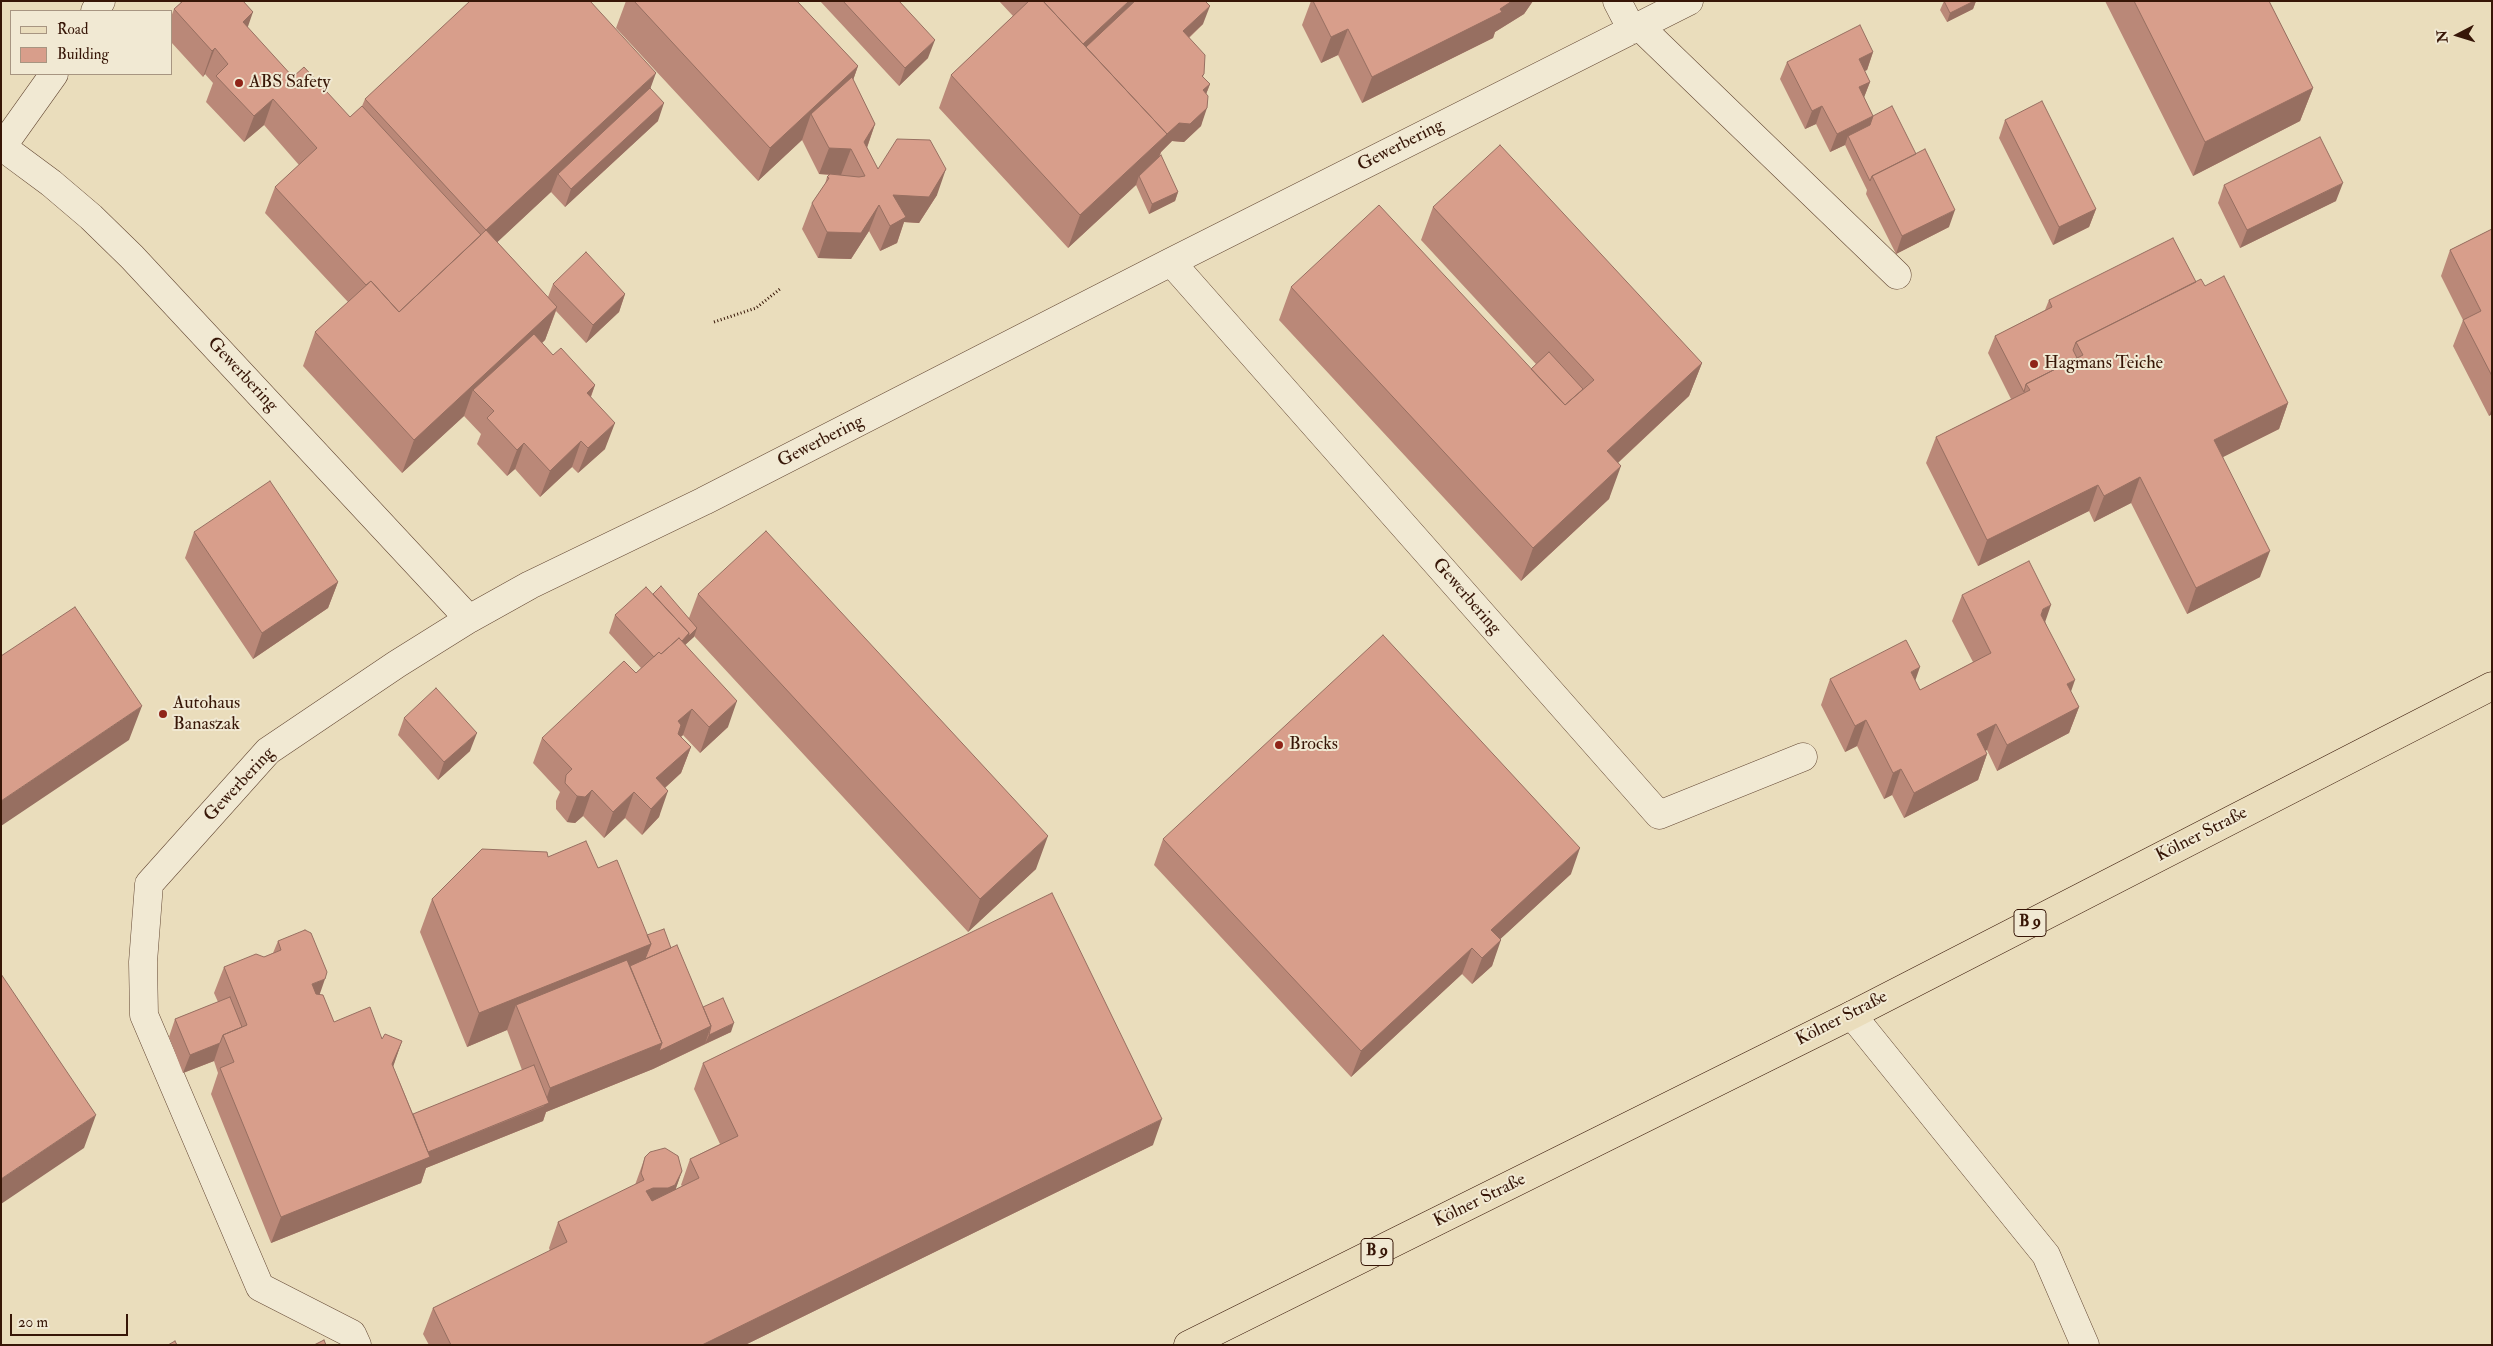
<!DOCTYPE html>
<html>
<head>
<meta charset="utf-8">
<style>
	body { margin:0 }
	#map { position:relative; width:2493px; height:1346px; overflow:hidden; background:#eaddbc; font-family:"IM FELL Double Pica",serif }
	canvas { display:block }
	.frame { position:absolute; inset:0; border:2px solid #371607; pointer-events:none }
	.legend { position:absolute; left:10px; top:10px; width:162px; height:65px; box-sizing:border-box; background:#f1e9d3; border:1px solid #a79581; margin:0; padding:6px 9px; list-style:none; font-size:15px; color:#371607 }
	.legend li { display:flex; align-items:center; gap:10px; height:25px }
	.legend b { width:25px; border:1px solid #a79581 }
	.north { position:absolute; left:2433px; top:10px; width:50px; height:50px; -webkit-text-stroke:4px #f1e9d3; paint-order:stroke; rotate:265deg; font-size:14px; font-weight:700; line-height:20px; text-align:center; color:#371607 }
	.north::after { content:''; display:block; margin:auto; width:18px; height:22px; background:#371607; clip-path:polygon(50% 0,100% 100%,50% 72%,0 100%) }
	.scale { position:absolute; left:10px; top:1314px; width:118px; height:22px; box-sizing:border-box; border:2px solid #371607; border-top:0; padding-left:6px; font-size:15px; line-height:18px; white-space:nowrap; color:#371607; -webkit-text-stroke:4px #f1e9d3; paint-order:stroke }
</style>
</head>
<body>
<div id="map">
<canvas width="2493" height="1346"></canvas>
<div class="frame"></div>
<ul class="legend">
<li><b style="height:6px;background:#eaddbc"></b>Road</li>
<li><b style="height:14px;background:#d89e8b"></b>Building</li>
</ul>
<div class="north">N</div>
<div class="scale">20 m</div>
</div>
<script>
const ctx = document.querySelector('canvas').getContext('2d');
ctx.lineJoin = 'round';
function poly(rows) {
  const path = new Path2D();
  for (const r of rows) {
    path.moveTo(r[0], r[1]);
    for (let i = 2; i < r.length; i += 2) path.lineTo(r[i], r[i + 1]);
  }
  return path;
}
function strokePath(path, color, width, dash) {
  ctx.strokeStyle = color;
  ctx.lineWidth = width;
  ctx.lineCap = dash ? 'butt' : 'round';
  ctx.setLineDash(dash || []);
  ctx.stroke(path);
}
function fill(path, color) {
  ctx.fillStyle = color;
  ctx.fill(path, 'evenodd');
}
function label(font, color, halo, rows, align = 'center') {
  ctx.font = font + ' "IM FELL Double Pica",serif';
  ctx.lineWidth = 4;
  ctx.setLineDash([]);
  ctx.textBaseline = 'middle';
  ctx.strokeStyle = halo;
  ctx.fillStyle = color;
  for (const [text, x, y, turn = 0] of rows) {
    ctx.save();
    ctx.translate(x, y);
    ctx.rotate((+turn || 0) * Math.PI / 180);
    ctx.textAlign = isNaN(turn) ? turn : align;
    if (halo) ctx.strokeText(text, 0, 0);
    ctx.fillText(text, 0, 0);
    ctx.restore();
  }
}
const minor = poly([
	[1617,1,1632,30],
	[95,11,101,1],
	[1639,26,1897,275],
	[1,146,51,183,91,217,132,257,469,619,397,664,268,751,149,884,143,962,144,1015,260,1287,352,1334,357,1345],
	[2,147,54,74],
	[1171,262,1659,815,1803,757],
	[469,619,530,585,704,501,1171,262,1689,1],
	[1852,1015,2046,1255,2085,1345]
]);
const major = poly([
	[1188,1345,1852,1015,2492,686]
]);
strokePath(minor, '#644834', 29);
strokePath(major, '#371607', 29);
strokePath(poly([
	[714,322,756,308,780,289]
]), '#371607', 3, [1, 2.5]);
strokePath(minor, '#f1e9d3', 28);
strokePath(major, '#eaddbc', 28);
fill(poly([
	[181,1,243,1,247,28,293,77,350,117,362,106,365,99,650,88,658,121,565,207,551,192,497,242,548,297,553,284,625,294,619,312,586,343,556,311,545,340,542,343,553,355,595,385,591,397,605,449,578,473,572,467,540,497,515,469,507,476,477,444,481,434,464,416,402,473,303,366,315,332,348,302,265,213,275,187,299,165,264,125,244,142,206,102,213,83,205,74,203,77,171,42,171,17,174,9,180,4],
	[626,1,797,1,858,66,853,80,875,124,867,148,878,169,937,195,919,223,904,222,897,243,880,251,869,231,851,259,818,258,802,229,812,203,825,184,827,177,830,175,819,174,802,140,758,181,616,28],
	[820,1,899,1,928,58,899,86],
	[999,1,1205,1,1203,24,1189,38,1204,74,1203,77,1210,84,1206,94,1201,126,1184,142,1172,141,1161,152,1159,158,1178,192,1175,201,1149,214,1136,185,1068,248,939,108,951,75,1013,16],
	[1311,1,1533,1,1524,14,1495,32,1493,38,1362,103,1338,55,1321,63,1302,25],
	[1944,1,1976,1,1973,9,1947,22,1940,10],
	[2105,1,2269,1,2313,88,2300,121,2193,176],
	[1873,52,1867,70,1864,71,1870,82,1864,97,1873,116,1949,227,1896,254,1866,194,1867,190,1845,145,1830,152,1816,124,1805,129,1780,79,1787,62],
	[2005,120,2096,209,2089,227,2053,245,1999,138],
	[2224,185,2336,201,2240,248,2218,203],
	[1433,207,1702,363,1689,396,1618,463,1609,499,1521,581,1279,320,1291,287,1531,369,1536,364,1421,240],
	[2492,229,2492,414,2489,416,2453,346,2463,320,2441,276,2450,250],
	[2196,282,2205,286,2288,403,2279,429,2223,457,2260,577,2187,614,2131,503,2094,522,2089,511,1978,566,1926,463,1936,437,2011,399,1988,353,1995,336,2045,310,2049,300],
	[194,532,338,582,328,608,253,659,185,558],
	[653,594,689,618,698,594,1036,869,968,932,694,636,685,645,728,727,700,753,683,735,681,737,691,747,681,773,665,788,659,817,642,835,625,818,604,838,583,816,575,823,567,822,556,809,556,801,560,792,533,763,542,738,636,673,641,668,609,633,615,615],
	[1962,595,2045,621,2071,692,2079,707,2069,733,1997,771,1987,750,1985,751,1987,754,1978,780,1904,818,1892,795,1884,799,1857,746,1845,752,1821,705,1830,679,1915,680,1920,690,1973,662,1952,621],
	[404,718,470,751,438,780,398,735],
	[1163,839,1571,874,1500,939,1492,966,1472,984,1462,974,1351,1077,1154,865],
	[548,857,598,868,647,935,671,948,703,1007,731,1032,653,1069,546,1112,543,1121,426,1168,421,1183,271,1243,211,1094,218,1073,214,1061,183,1073,169,1037,175,1019,218,1002,214,993,224,967,264,957,273,953,278,941,319,994,334,1022,382,1039,402,1041,393,1066,413,1114,522,1070,507,1030,467,1047,420,932,432,899],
	[703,1063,1153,1145,745,1345,429,1345,423,1334,433,1308,550,1251,549,1248,558,1222,635,1185,645,1157,682,1171,675,1190,682,1186,681,1185,690,1159,720,1144,694,1089]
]), '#ba8878');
fill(poly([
	[1129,1,1148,1,1081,63,1079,48],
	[1512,1,1533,1,1524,14,1495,32,1493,38,1362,103,1372,77,1500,9],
	[1974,1,1976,1,1973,9,1947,22,1950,13],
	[1210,6,1203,24,1176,49,1183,31],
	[253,12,244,38,243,22],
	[1348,29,1338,55,1321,63,1331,37],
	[935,40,928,58,899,86,905,68],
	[215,48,205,74,203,77,212,51],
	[1873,52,1867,70,1852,77,1859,59],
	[858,66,846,100,811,114,802,140,758,181,770,148],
	[656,73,644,106,558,174,551,192,474,264,486,230],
	[1870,82,1863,100,1859,87],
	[1210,84,1203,102,1203,90],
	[2313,88,2300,121,2193,176,2205,142],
	[273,99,264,125,244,142,254,116],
	[664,103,658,121,565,207,571,189],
	[1822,106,1816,124,1805,129,1812,111],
	[1207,108,1201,126,1184,142,1172,141,1161,152,1155,167,1139,176,1136,185,1068,248,1080,215,1179,123],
	[1873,116,1867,134,1848,136,1845,145,1830,152,1837,134],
	[875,124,866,150,864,142],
	[829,148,851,149,841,175,819,174],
	[946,169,937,195,919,223,904,222,897,243,880,251,890,226,893,195],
	[2343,183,2336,201,2240,248,2247,230],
	[1178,192,1175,201,1149,214,1152,204],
	[879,205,869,231,851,259,818,258,827,232],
	[2096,209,2089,227,2053,245,2059,227],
	[1955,210,1949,227,1896,254,1902,236],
	[625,294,619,312,586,343,593,325],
	[557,307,545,340,482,399,473,390,464,416,402,473,414,440],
	[1702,363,1689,396,1595,484,1607,451],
	[595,385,585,411,587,393],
	[2288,403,2279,429,2205,466,2214,440],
	[2492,408,2492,414,2489,416],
	[615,423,605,449,578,473,588,448],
	[581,441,572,467,540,497,550,471],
	[524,443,515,469,507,476,517,450],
	[1621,466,1609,499,1521,581,1533,548],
	[2140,477,2131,503,2094,522,2104,496],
	[2098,485,2089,511,1978,566,1987,540],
	[2270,551,2260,577,2187,614,2196,588],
	[338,582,328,608,253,659,262,633],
	[2051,605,2042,631,2033,635,2043,609],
	[697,628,694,637,685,645,658,662,689,633],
	[1920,667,1911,693,1911,672],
	[2075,680,2066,706,2067,684],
	[737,701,728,727,700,753,709,727],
	[142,706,129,740,1,826,1,801],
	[2079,707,2069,733,1997,771,2007,745],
	[692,709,683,735,669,747,678,721],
	[1866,720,1857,746,1845,752,1855,726],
	[1996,724,1987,750,1967,760,1977,734],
	[477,733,470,751,438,780,444,762],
	[691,747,681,773,647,804,656,778],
	[1987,754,1978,780,1904,818,1914,793],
	[1901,769,1892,795,1884,799,1893,773],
	[592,790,583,816,575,823,567,822,577,796],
	[668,791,659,817,642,835,651,809],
	[634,792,625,818,604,838,613,812],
	[1048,836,1036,869,968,932,980,899],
	[1580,848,1571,874,1482,956,1491,930],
	[1501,940,1492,966,1472,984,1482,958],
	[651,944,642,968,516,1005,507,1030,467,1047,479,1013],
	[1472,948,1462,974,1351,1077,1361,1051],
	[325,979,316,1005,312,984],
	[734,1023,731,1032,705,1044,709,1035],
	[711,1026,705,1044,653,1069,546,1112,543,1121,426,1168,421,1183,271,1243,281,1217,423,1154,544,1106,550,1088,662,1043],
	[402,1041,393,1067,392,1064],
	[220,1043,214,1061,183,1073,190,1055],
	[96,1115,84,1148,1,1204,1,1179],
	[1162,1119,1153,1145,745,1345,702,1345],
	[682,1171,673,1197,659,1214,646,1191]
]), '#976f61');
const building = poly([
	[183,1,243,1,253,12,243,22,293,77,304,67,350,117,362,106,481,235,399,312,371,281,366,285,275,187,317,148,273,99,254,116,216,76,228,64,215,48,212,51,174,9,183,1],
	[470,1,590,1,656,73,486,230,365,99,470,1],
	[634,1,797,1,858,66,770,148,634,1],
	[843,1,899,1,935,40,905,68,843,1],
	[1029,1,1043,1,1167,134,1080,215,951,75,1029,1],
	[1043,1,1129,1,1083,44,1043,1],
	[1135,1,1205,1,1210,6,1183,31,1205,55,1204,74,1202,76,1210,84,1203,90,1208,96,1207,108,1190,124,1179,123,1167,134,1086,47,1135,1],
	[1313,1,1512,1,1500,9,1502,12,1372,77,1348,29,1331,37,1313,1],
	[1944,1,1974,1,1950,13,1944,1],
	[2134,1,2269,1,2313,88,2205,142,2134,1],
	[1860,25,1873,52,1859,59,1870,82,1859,87,1873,116,1837,134,1822,106,1812,111,1787,62,1860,25],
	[852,77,875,124,864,142,878,169,897,139,930,140,946,169,929,197,893,195,906,217,890,226,879,205,861,233,827,232,812,203,829,178,827,177,830,174,859,177,865,176,851,149,829,148,811,114,852,77],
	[650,88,664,103,571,189,558,174,650,88],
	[2042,101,2096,209,2059,227,2005,120,2042,101],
	[1892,106,1916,154,1872,176,1870,181,1848,136,1870,125,1873,116,1892,106],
	[2320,137,2343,183,2247,230,2224,185,2320,137],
	[1500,145,1702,363,1607,451,1621,466,1533,548,1291,287,1379,205,1565,405,1594,380,1433,207,1500,145],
	[1925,149,1955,210,1902,236,1872,176,1925,149],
	[1161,155,1178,192,1152,204,1139,176,1161,155],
	[2492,229,2492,376,2463,320,2481,311,2450,250,2492,229],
	[486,230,557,307,414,440,315,332,371,281,399,312,486,230],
	[2173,238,2196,282,2076,342,2073,350,2077,358,2026,384,2024,392,1995,336,2052,307,2049,300,2173,238],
	[586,252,625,294,593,325,553,284,586,252],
	[2224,276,2288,403,2214,440,2270,551,2196,588,2140,477,2104,496,2098,485,1987,540,1936,437,2030,390,2026,384,2083,355,2076,342,2201,279,2205,286,2224,276],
	[534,334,553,355,561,348,595,385,587,393,615,423,588,448,581,441,550,471,524,443,517,450,487,418,494,411,473,390,534,334],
	[1549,352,1583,389,1565,405,1531,369,1549,352],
	[270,481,338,582,262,633,194,532,270,481],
	[766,531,1048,836,980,899,698,594,766,531],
	[2029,561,2051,605,2043,609,2041,615,2075,680,2067,684,2079,707,2007,745,1996,724,1977,734,1987,754,1914,793,1901,769,1893,773,1866,720,1855,726,1830,679,1906,640,1920,667,1911,672,1920,690,1991,653,1962,595,2029,561],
	[661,586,697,628,689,636,689,633,653,594,661,586],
	[646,587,689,633,682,641,679,638,661,654,659,652,654,657,615,615,646,587],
	[75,607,142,706,1,801,1,656,75,607],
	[1383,635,1580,848,1491,930,1501,940,1482,958,1472,948,1361,1051,1163,839,1383,635],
	[679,638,737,701,709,727,692,709,678,721,681,725,678,734,691,747,656,778,668,791,651,809,634,792,613,812,592,790,585,797,577,796,565,783,566,775,572,769,542,738,624,661,636,673,659,652,661,654,679,638],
	[436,688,477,733,444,762,404,718,436,688],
	[586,841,598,868,617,860,651,944,479,1013,432,899,482,849,547,852,548,857,586,841],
	[1052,893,1162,1119,702,1345,451,1345,433,1308,567,1242,558,1222,644,1180,641,1173,645,1157,650,1152,665,1148,678,1156,682,1171,675,1185,668,1188,653,1188,646,1191,652,1201,699,1178,690,1159,738,1136,703,1063,1052,893],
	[664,929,671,948,645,959,651,944,647,935,664,929],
	[305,930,311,933,327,972,325,979,312,984,316,994,323,995,334,1022,370,1007,382,1039,385,1034,402,1041,392,1064,430,1157,281,1217,220,1068,234,1062,223,1035,247,1025,224,967,256,954,264,957,281,950,278,941,305,930],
	[677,945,711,1026,659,1051,662,1043,630,966,677,945],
	[627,960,662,1043,550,1088,516,1005,627,960],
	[1,974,96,1115,1,1179,1,974],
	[230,997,242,1027,223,1035,220,1043,190,1055,175,1019,230,997],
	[723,998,734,1023,709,1035,711,1026,703,1007,723,998],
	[534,1065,549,1103,428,1152,413,1114,534,1065],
	[324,1340,326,1345,314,1345,324,1340],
	[175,1341,177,1345,168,1345,175,1341]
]);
fill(building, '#d89e8b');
strokePath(building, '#976f61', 1);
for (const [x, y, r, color] of [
	[239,83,5,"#8f2418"],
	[2034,364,5,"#8f2418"],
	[163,714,5,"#8f2418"],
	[1279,745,5,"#8f2418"]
]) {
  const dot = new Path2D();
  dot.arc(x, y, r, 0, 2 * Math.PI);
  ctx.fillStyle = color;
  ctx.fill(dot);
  strokePath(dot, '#f1e9d3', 2);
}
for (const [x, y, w] of [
	[2030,923,32],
	[1377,1252,32]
]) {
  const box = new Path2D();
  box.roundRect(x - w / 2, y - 13.5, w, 27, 4);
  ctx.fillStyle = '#f1e9d3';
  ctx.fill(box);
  strokePath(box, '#371607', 1);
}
label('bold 16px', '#371607', null, [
	["B 9",2030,923],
	["B 9",1377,1252]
]);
label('18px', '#371607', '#f1e9d3', [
	["ABS Safety",249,83],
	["Hagmans Teiche",2044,364],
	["Autohaus",173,704],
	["Banaszak",173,725],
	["Brocks",1289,745]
], 'left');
label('18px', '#371607', '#f1e9d3', [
	["Gewerbering",1401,146,-27],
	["Gewerbering",242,375,47],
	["Gewerbering",821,442,-27],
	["Gewerbering",1466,597,49],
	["Gewerbering",240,785,-47],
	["Kölner Straße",2202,835,-27],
	["Kölner Straße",1842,1019,-27],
	["Kölner Straße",1480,1201,-26]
]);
</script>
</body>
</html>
